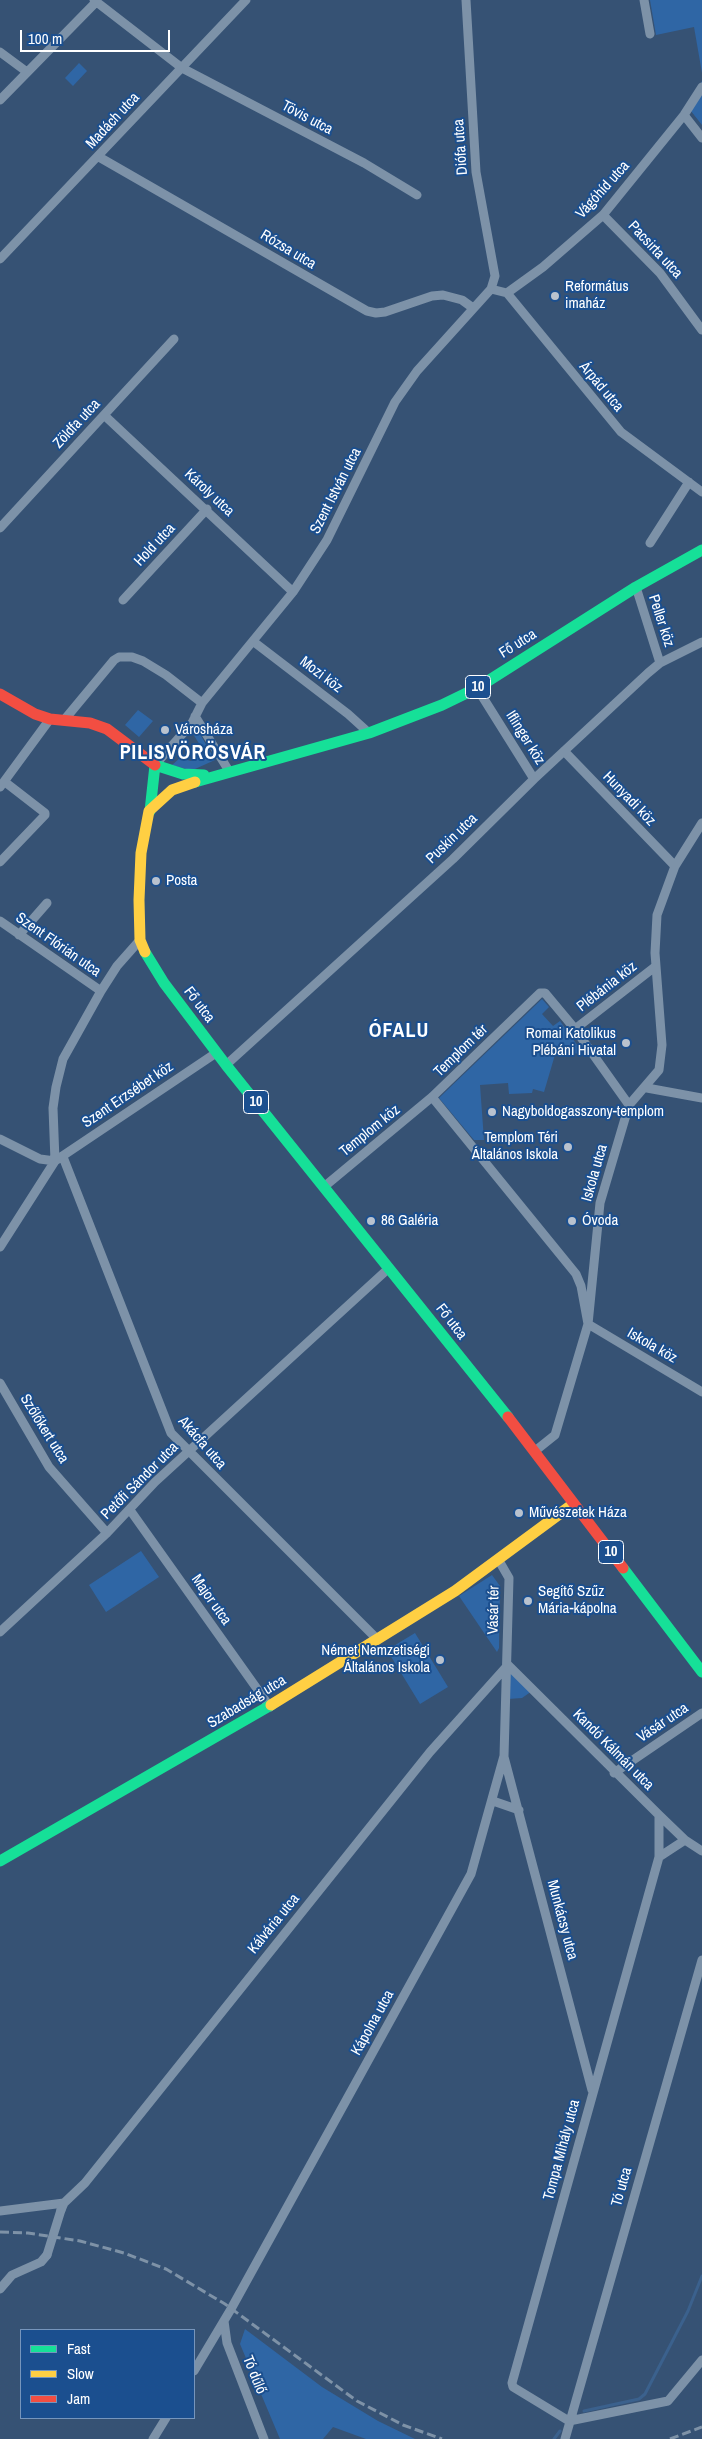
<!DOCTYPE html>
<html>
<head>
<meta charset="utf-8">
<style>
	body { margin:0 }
	#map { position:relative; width:702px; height:2439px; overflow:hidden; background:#365274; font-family:"Archivo Narrow",sans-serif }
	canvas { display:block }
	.legend { position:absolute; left:20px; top:2329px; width:175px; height:90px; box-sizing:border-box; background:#1b4f8f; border:1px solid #7695bc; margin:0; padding:6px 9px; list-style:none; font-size:15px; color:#fff }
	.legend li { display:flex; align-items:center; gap:10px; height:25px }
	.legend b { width:25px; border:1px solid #7695bc }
	.scale { position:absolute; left:20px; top:30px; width:150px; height:22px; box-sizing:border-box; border:2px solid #fff; border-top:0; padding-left:6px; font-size:15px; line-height:18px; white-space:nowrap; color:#fff; -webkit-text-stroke:4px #1b4f8f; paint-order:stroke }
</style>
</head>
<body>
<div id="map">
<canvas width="702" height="2439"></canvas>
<ul class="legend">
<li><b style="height:6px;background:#16e098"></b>Fast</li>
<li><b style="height:6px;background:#ffcf43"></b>Slow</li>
<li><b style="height:6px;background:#f24e42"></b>Jam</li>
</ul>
<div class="scale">100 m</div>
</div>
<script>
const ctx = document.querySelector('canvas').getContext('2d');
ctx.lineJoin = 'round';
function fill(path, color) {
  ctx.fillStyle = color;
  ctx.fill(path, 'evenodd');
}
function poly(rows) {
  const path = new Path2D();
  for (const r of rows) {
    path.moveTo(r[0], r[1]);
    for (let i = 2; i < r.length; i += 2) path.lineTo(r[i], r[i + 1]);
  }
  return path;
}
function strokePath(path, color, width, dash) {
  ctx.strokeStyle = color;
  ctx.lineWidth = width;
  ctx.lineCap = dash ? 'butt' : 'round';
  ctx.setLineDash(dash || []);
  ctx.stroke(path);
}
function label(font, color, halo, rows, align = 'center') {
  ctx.font = font + ' "Archivo Narrow",sans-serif';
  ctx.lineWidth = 4;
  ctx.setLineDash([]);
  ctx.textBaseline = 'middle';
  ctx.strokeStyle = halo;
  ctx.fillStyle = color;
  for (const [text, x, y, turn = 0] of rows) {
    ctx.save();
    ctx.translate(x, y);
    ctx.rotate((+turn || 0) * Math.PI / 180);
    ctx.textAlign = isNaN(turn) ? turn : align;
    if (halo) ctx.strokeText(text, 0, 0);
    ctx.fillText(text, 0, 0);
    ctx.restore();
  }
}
fill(poly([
	[650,0,702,0,702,73,694,27,656,35],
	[79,63,87,71,73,86,65,78],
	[702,81,702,125,687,106],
	[138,710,153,721,139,737,125,725],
	[197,729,215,760,195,769,186,769,172,765,180,758,191,761,199,755,200,745,193,734],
	[542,999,549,1007,542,1014,553,1026,560,1021,585,1056,557,1048,544,1092,533,1089,532,1093,509,1094,508,1083,480,1085,484,1140,474,1140,439,1098],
	[141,1551,159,1577,106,1612,89,1585],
	[492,1575,500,1586,499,1648,497,1652,459,1596],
	[415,1633,448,1687,420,1704,387,1650],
	[509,1671,532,1691,522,1698,508,1699],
	[245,2329,322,2387,378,2421,415,2439,366,2439,333,2427,323,2439,280,2439,240,2344]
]), '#2f66a5');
strokePath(poly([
	[584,2411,639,2399,645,2394,688,2311,702,2276],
	[554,2439,560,2431]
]), '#3b618d', 3);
strokePath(poly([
	[94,0,182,68,364,163,417,195],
	[644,0,650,34],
	[0,52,27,72],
	[0,100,96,2],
	[684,115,702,138],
	[99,157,367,311,376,313,385,312,432,296,443,295,462,300,473,308],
	[603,215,660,273,702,330],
	[0,259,246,0],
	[491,289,507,293,621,432,702,492],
	[507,293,543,267,603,215,684,115,702,87],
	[104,415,293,592],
	[0,528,174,339],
	[650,543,689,482],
	[636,587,660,663],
	[123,600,207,509],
	[254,642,348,714,369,733],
	[477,688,534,779],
	[195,716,229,771],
	[65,719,114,660,119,657,132,657,143,661,166,675,202,703],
	[564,751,675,866],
	[155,765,192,723,202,703,293,592,327,540,395,402,417,371,491,289,495,276,476,172,466,0],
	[0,787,50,719],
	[0,862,45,815,45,813,5,782],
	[0,921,101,991],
	[19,935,47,903],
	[575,1029,656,966],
	[226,1065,453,859,534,779,648,673,660,663,702,642],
	[647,1088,702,1098],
	[432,1097,576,1274,581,1286,588,1324,702,1392],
	[0,1139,40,1159,55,1161,216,1053],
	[63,1157,171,1433,377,1639],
	[325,1186,432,1097,540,993,545,993,575,1029,629,1105],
	[0,1247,55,1161,53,1108,56,1087,63,1059,101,991,117,966,140,940],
	[0,1383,49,1467,107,1533],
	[535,1451,555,1435,588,1324,600,1203,629,1105,659,1070,662,1045,655,953,657,915,675,866,702,823],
	[130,1510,270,1707],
	[0,1632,107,1533,155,1482,389,1268],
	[508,1665,659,1815,685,1840,702,1851],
	[504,1757,592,2090],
	[614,1773,702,1713],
	[493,1801,519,1810],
	[659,1857,685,1840],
	[61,2210,64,2203,85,2183,430,1752,508,1665],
	[0,2211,64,2203],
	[0,2289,12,2275,41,2262,47,2255],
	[224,2321,227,2343,264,2439],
	[194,2371,231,2309,471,1874,504,1756,509,1578,498,1559],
	[569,2421,513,2387,512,2383,659,1857,659,1815],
	[569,2421,668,2401,702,2360],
	[153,2439,166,2418],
	[565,2439,702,1960]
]), '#7d92a8', 9);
strokePath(poly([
	[195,782,369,733,442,705,477,688,636,587,702,550],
	[150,811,155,765,183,774,204,775],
	[145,952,164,983,226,1065,508,1417],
	[623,1568,702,1672],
	[0,1861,271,1705]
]), '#16e098', 11);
strokePath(poly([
	[145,952,140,940,139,900,141,853,149,811,172,790,195,782],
	[271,1705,455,1591,573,1504]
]), '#ffcf43', 11);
strokePath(poly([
	[0,694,35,714,50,719,90,723,107,729,155,765],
	[508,1417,623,1568]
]), '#f24e42', 11);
strokePath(poly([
	[0,2232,28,2233,80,2241,124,2253,166,2269,225,2304,357,2401,403,2425,442,2439],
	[670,2439,702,2427]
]), '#7e92a7', 3, [9, 4]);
strokePath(poly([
	[47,2255,61,2210]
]), '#7d92a8', 9);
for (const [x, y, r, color] of [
	[555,296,5,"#b9c2ce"],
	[165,730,5,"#b9c2ce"],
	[156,881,5,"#b9c2ce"],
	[626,1043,5,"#b9c2ce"],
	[492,1112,5,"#b9c2ce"],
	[568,1147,5,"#b9c2ce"],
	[371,1221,5,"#b9c2ce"],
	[572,1221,5,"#b9c2ce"],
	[519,1513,5,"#b9c2ce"],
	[528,1601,5,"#b9c2ce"],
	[440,1660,5,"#b9c2ce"]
]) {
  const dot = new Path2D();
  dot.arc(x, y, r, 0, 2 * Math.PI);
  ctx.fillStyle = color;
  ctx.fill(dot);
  strokePath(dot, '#1b4f8f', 2);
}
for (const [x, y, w] of [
	[478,687,25],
	[256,1102,25],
	[611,1552,25]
]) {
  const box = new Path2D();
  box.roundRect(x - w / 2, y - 11.5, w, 23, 4);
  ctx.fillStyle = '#1b4f8f';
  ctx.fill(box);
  strokePath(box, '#fff', 1);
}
label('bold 14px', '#fff', null, [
	["10",478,687],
	["10",256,1102],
	["10",611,1552]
]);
label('15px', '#fff', '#1b4f8f', [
	["Tövis utca",307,118,28],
	["Madách utca",113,121,-47],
	["Diófa utca",461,147,-94],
	["Vágóhíd utca",603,190,-48],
	["Rózsa utca",288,250,31],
	["Pacsirta utca",655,250,47],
	["Árpád utca",601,387,50],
	["Zöldfa utca",77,424,-47],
	["Szent István utca",336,491,-63],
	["Károly utca",209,493,43],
	["Hold utca",155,545,-47],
	["Peller köz",661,621,72],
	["Fő utca",518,644,-32],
	["Mozi köz",321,675,37],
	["Iflinger köz",525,738,58],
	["Hunyadi köz",629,799,46],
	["Puskin utca",452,839,-44],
	["Szent Flórián utca",58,945,35],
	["Plébánia köz",607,987,-38],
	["Fő utca",199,1005,53],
	["Templom tér",461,1051,-44],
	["Szent Erzsébet köz",128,1095,-34],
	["Templom köz",370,1131,-39],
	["Iskola utca",595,1173,-74],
	["Fő utca",451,1322,52],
	["Iskola köz",652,1346,30],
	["Szőlőkert utca",44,1429,58],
	["Akácfa utca",202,1443,49],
	["Petőfi Sándor utca",140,1481,-45],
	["Major utca",211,1600,55],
	["Vásár tér",494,1610,-89],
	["Szabadság utca",247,1702,-31],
	["Vásár utca",663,1723,-34],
	["Kandó Kálmán utca",613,1750,45],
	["Munkácsy utca",562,1920,75],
	["Kálvária utca",274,1924,-51],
	["Kápolna utca",373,2023,-61],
	["Tompa Mihály utca",562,2150,-75],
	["Tó utca",622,2187,-74],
	["Tó dűlő",254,2375,68]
]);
label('15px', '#fff', '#1b4f8f', [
	["Református",565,287],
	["imaház",565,304],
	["Városháza",175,730],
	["Posta",166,881],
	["Romai Katolikus",616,1034,"right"],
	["Plébáni Hivatal",616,1051,"right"],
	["Nagyboldogasszony-templom",502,1112],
	["Templom Téri",558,1138,"right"],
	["Általános Iskola",558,1155,"right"],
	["86 Galéria",381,1221],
	["Óvoda",582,1221],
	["Művészetek Háza",529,1513],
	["Segítő Szűz",538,1592],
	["Mária-kápolna",538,1609],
	["Német Nemzetiségi",430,1651,"right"],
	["Általános Iskola",430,1668,"right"]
], 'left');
ctx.letterSpacing = '1px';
label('bold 20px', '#fff', '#1b4f8f', [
	["PILISVÖRÖSVÁR",193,754],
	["ÓFALU",399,1032]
]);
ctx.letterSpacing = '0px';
</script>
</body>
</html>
